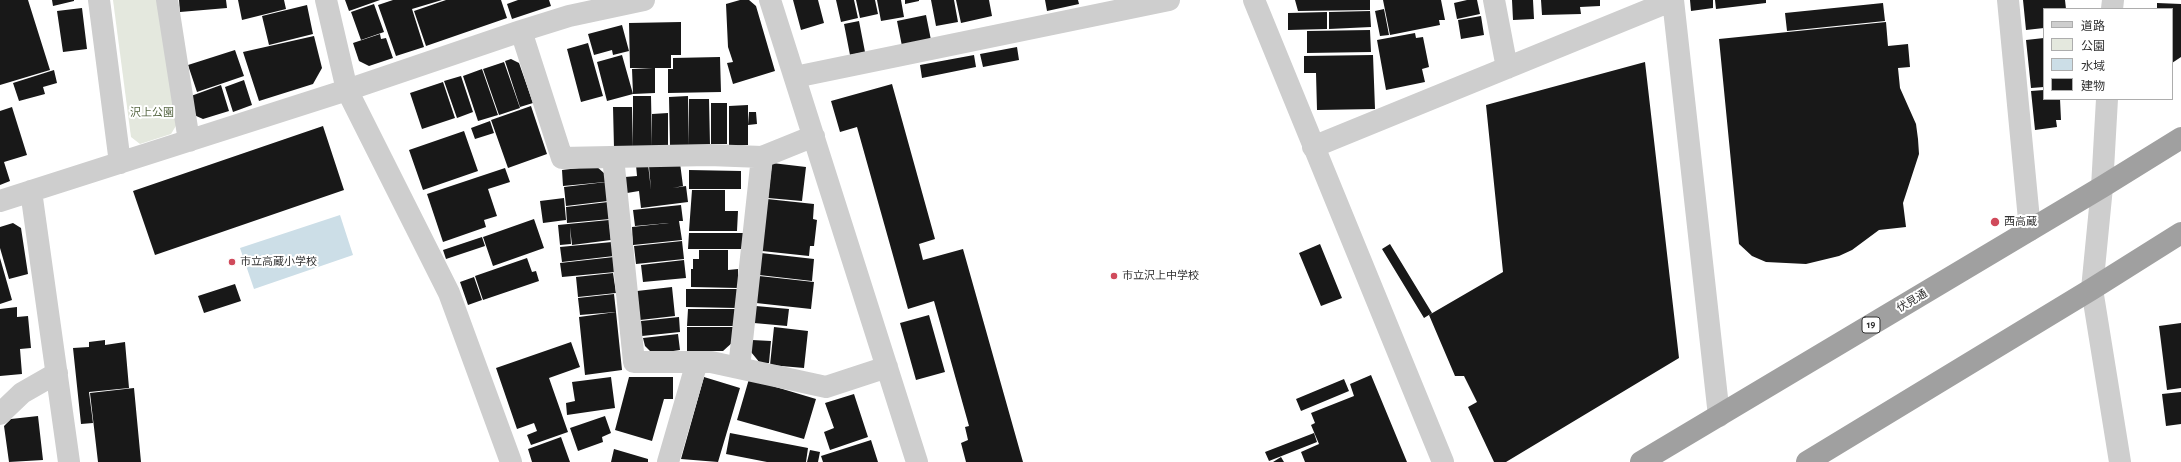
<!DOCTYPE html>
<html>
<head>
<meta charset="utf-8">
<style>
	body { margin:0 }
	#map { position:relative; width:2181px; height:462px; overflow:hidden; background:#fff; font-family:"Alegreya Sans","Noto Sans JP",sans-serif }
	canvas { display:block }
	.legend { position:absolute; left:2043px; top:8px; width:130px; height:92px; box-sizing:border-box; background:#fff; border:1px solid #adadad; margin:0; padding:5px 7px; list-style:none; font-size:12px; color:#313131 }
	.legend li { display:flex; align-items:center; gap:8px; height:20px }
	.legend b { width:20px; border:1px solid #adadad }
</style>
</head>
<body>
<div id="map">
<canvas width="2181" height="462"></canvas>
<ul class="legend">
<li><b style="height:5px;background:#cecece"></b>道路</li>
<li><b style="height:11px;background:#e4e8de"></b>公園</li>
<li><b style="height:11px;background:#ccdee7"></b>水域</li>
<li><b style="height:11px;background:#181818"></b>建物</li>
</ul>
</div>
<script>
const ctx = document.querySelector('canvas').getContext('2d');
ctx.lineJoin = 'round';
function fill(path, color) {
  ctx.fillStyle = color;
  ctx.fill(path, 'evenodd');
}
function poly(rows) {
  const path = new Path2D();
  for (const r of rows) {
    path.moveTo(r[0], r[1]);
    for (let i = 2; i < r.length; i += 2) path.lineTo(r[i], r[i + 1]);
  }
  return path;
}
function strokePath(path, color, width, dash) {
  ctx.strokeStyle = color;
  ctx.lineWidth = width;
  ctx.lineCap = dash ? 'butt' : 'round';
  ctx.setLineDash(dash || []);
  ctx.stroke(path);
}
function label(font, color, halo, rows, align = 'center') {
  ctx.font = font + ' "Alegreya Sans","Noto Sans JP",sans-serif';
  ctx.lineWidth = 4;
  ctx.setLineDash([]);
  ctx.textBaseline = 'middle';
  ctx.strokeStyle = halo;
  ctx.fillStyle = color;
  for (const [text, x, y, turn = 0] of rows) {
    ctx.save();
    ctx.translate(x, y);
    ctx.rotate((+turn || 0) * Math.PI / 180);
    ctx.textAlign = isNaN(turn) ? turn : align;
    if (halo) ctx.strokeText(text, 0, 0);
    ctx.fillText(text, 0, 0);
    ctx.restore();
  }
}
fill(poly([
	[113,0,158,0,177,124,171,134,140,144,131,137]
]), '#e4e8de');
fill(poly([
	[340,215,353,255,254,289,240,248]
]), '#ccdee7');
fill(poly([
	[0,0,28,0,50,70,0,85],
	[52,0,74,0,74,1,53,6],
	[179,0,226,0,227,8,180,12],
	[238,0,284,0,286,9,242,20],
	[345,0,380,0,349,11],
	[393,0,442,0,412,9,424,47,396,56,378,5],
	[446,0,501,0,507,18,426,46,414,11],
	[518,0,549,0,551,6,512,19,507,4],
	[740,0,749,0,756,6,775,71,733,84,727,63,733,62,728,47,726,4],
	[793,0,818,0,824,23,801,30],
	[836,0,854,0,858,18,841,22],
	[856,0,875,0,878,14,860,18],
	[877,0,901,0,904,17,881,21],
	[905,0,919,0,919,1,905,4],
	[931,0,954,0,958,22,936,26],
	[956,0,989,0,992,16,961,23],
	[1045,0,1078,0,1079,4,1047,11],
	[1295,0,1370,0,1370,10,1298,11],
	[1383,0,1441,0,1445,20,1439,20,1440,25,1390,35],
	[1467,0,1477,0,1480,14,1457,19,1454,3],
	[1512,0,1533,0,1534,19,1513,20],
	[1541,0,1600,0,1600,6,1580,7,1581,14,1542,15],
	[1690,0,1713,0,1713,8,1691,11],
	[1715,0,1766,0,1766,3,1716,9],
	[2023,0,2065,0,2066,9,2044,9,2044,28,2026,30],
	[1883,3,1885,21,1787,31,1785,13],
	[2157,3,2181,4,2181,57,2172,63,2172,9,2157,9],
	[374,4,384,32,361,40,351,12],
	[307,5,313,34,269,45,262,16],
	[82,8,87,49,63,52,57,11],
	[1384,9,1389,35,1380,36,1375,11],
	[1370,11,1371,27,1329,29,1329,12],
	[1327,12,1327,29,1288,30,1288,13],
	[926,15,931,40,902,46,897,21],
	[1481,16,1484,35,1461,39,1458,20],
	[859,21,865,52,850,55,844,24],
	[681,22,681,55,671,55,671,68,655,68,655,93,633,94,607,101,597,62,622,55,633,94,632,69,653,68,630,68,629,23],
	[1886,22,1888,46,1908,44,1910,67,1898,68,1900,88,1916,124,1918,139,1919,154,1903,203,1906,227,1879,230,1852,250,1839,256,1806,264,1766,262,1752,256,1739,244,1719,39],
	[622,25,629,51,613,55,612,50,594,55,588,34],
	[1370,30,1371,52,1307,53,1307,31],
	[1415,33,1416,38,1423,37,1429,67,1422,69,1425,82,1386,90,1377,40],
	[380,34,381,39,386,38,393,58,369,66,359,61,353,43],
	[314,36,322,68,313,84,259,101,243,52],
	[2044,38,2044,87,2031,88,2026,40],
	[588,43,603,96,581,102,567,49],
	[1017,47,1019,60,983,67,980,54],
	[235,50,244,76,197,92,188,65],
	[974,55,976,67,922,78,920,65],
	[1373,55,1375,109,1317,110,1316,73,1304,73,1304,56],
	[720,57,721,92,668,93,668,69,673,69,673,58],
	[511,59,519,63,533,103,520,107,505,61],
	[504,62,520,108,499,115,483,69],
	[1645,62,1679,358,1506,462,1494,462,1468,407,1477,402,1464,376,1455,376,1429,315,1503,272,1486,105],
	[482,69,498,115,478,121,463,76],
	[54,70,57,83,43,87,45,94,19,101,13,83],
	[461,76,473,112,457,118,444,81],
	[244,80,252,105,233,112,225,87],
	[443,82,455,118,422,129,410,93],
	[892,84,935,239,919,244,923,260,963,249,1023,462,966,462,961,443,968,440,965,427,969,426,934,301,908,309,857,127,840,132,831,101],
	[221,85,229,111,203,119,194,115,191,96],
	[2044,90,2044,99,2060,99,2061,120,2056,120,2057,127,2035,130,2031,91],
	[633,96,651,96,652,147,633,148],
	[688,96,689,146,670,146,669,97],
	[689,99,709,99,710,145,689,145],
	[711,103,727,103,727,144,711,144],
	[748,105,748,145,729,146,729,106],
	[531,106,547,154,508,168,491,120],
	[12,107,27,155,4,162,10,181,0,185,0,111],
	[613,107,632,107,633,148,614,148],
	[749,112,756,112,757,124,748,125],
	[668,113,668,147,652,147,652,114],
	[490,121,494,133,475,139,471,128],
	[323,126,344,190,155,255,133,191],
	[464,131,478,171,423,190,409,150],
	[680,163,683,186,673,188,686,186,688,202,641,208,639,191,627,193,625,177,637,176,636,165,648,164,651,190,649,166],
	[772,163,806,167,802,201,768,198],
	[596,166,605,174,605,182,563,186,562,170],
	[505,168,510,182,488,189,497,216,484,220,486,227,443,242,427,194],
	[689,170,741,171,741,189,689,189],
	[606,182,608,201,566,206,564,187],
	[692,190,725,190,725,211,738,211,737,231,689,231],
	[564,198,566,220,543,223,540,201],
	[767,199,814,204,813,219,817,220,814,246,810,246,809,256,762,251],
	[608,202,610,219,567,223,566,207],
	[681,205,683,221,679,221,682,240,633,245,632,227,669,223,635,226,633,210],
	[534,219,544,248,493,266,483,237],
	[609,220,611,240,572,245,570,227,571,244,560,245,558,225],
	[13,223,21,228,28,274,9,279,0,248,0,227],
	[689,233,744,233,743,249,688,249],
	[482,237,485,246,446,259,443,250],
	[682,241,684,259,636,264,634,246],
	[612,242,614,256,562,262,560,247],
	[1320,244,1342,298,1321,306,1299,253],
	[1390,244,1432,313,1424,318,1382,249],
	[699,250,728,250,728,270,738,269,738,288,691,287,691,269,693,269,693,259,699,259],
	[761,253,814,259,812,281,759,275],
	[614,257,615,272,562,277,560,263],
	[0,258,12,300,0,304],
	[527,258,532,272,536,271,539,281,483,300,475,276],
	[684,260,686,278,643,282,641,265],
	[613,273,616,293,578,297,576,277],
	[759,276,814,282,811,309,756,303],
	[474,277,482,300,468,305,460,282],
	[235,284,241,301,204,313,198,296],
	[672,287,675,316,640,320,637,291],
	[686,289,737,289,737,308,686,307],
	[614,294,616,312,580,315,578,298],
	[756,306,789,309,787,326,754,323],
	[17,307,17,317,28,316,31,348,20,349,22,374,0,376,0,309],
	[688,309,736,309,735,326,687,326],
	[616,312,622,370,585,375,579,317],
	[929,315,945,372,916,380,900,323],
	[679,317,680,332,642,336,641,321],
	[2181,323,2181,388,2167,390,2159,326],
	[687,327,734,327,734,341,723,351,687,351],
	[774,327,808,331,804,368,770,365],
	[678,334,680,350,653,354,645,346,643,338],
	[105,340,105,345,125,342,129,388,89,392,93,423,81,424,73,348,89,347,89,342],
	[752,340,771,341,769,363,760,363,751,352],
	[571,342,580,367,549,378,568,432,531,445,527,435,537,431,534,423,517,429,496,368],
	[1371,375,1407,462,1305,462,1301,452,1319,444,1311,425,1315,423,1311,413,1354,396,1350,384],
	[611,377,615,408,567,415,566,403,575,401,572,382],
	[629,377,673,377,673,399,664,399,652,441,615,430],
	[704,377,740,388,718,462,681,459],
	[749,379,816,399,804,439,737,420],
	[1344,379,1349,391,1301,411,1296,399],
	[134,388,141,462,98,462,90,393],
	[2181,392,2181,424,2166,426,2162,394],
	[854,394,868,437,830,450,824,432,834,428,825,403],
	[38,416,43,460,9,462,4,426,11,419],
	[605,416,611,433,602,437,603,442,578,451,570,428],
	[730,433,808,448,806,462,767,462,726,454],
	[1314,433,1317,442,1269,461,1265,452],
	[561,437,570,462,532,462,528,449],
	[871,440,878,462,823,462,821,456],
	[614,449,648,459,648,462,611,462],
	[810,450,820,452,818,462,807,462],
	[1281,457,1284,462,1273,462]
]), '#181818');
strokePath(poly([
	[99,0,120,163],
	[167,0,189,141],
	[326,0,347,90,449,293,511,462],
	[770,0,917,462],
	[1254,0,1443,462],
	[1494,0,1507,68],
	[1673,0,1719,416],
	[2008,0,2030,230],
	[521,31,562,158,709,155,762,157,814,136],
	[795,77,1169,0],
	[1313,147,1673,0],
	[613,157,634,362,711,362,826,387,887,367],
	[31,191,69,462],
	[0,201,347,90,521,31,569,16,644,0],
	[739,368,762,157],
	[0,414,22,393,57,373],
	[668,462,697,362]
]), '#cecece', 22);
strokePath(poly([
	[2112,9,2113,0],
	[2107,99,2102,187,2092,289,2120,462]
]), '#cecece', 22);
strokePath(poly([
	[1641,462,2102,187,2181,138],
	[1807,462,2092,289,2181,233]
]), '#a0a0a0', 22);
for (const [x, y, r, color] of [
	[1995,222,5,"#d04a5b"],
	[232,262,4,"#d04a5b"],
	[1114,276,4,"#d04a5b"]
]) {
  const dot = new Path2D();
  dot.arc(x, y, r, 0, 2 * Math.PI);
  ctx.fillStyle = color;
  ctx.fill(dot);
  strokePath(dot, '#fff', 1.5);
}
for (const [x, y, w] of [
	[1871,325,18]
]) {
  const box = new Path2D();
  box.roundRect(x - w / 2, y - 8, w, 16, 3);
  ctx.fillStyle = '#fff';
  ctx.fill(box);
  strokePath(box, '#313131', 1);
}
label('bold 10px', '#313131', null, [
	["19",1871,325]
]);
label('11px', '#566743', '#fff', [
	["沢上公園",152,113]
]);
label('11px', '#313131', '#fff', [
	["西高蔵",2004,222],
	["市立高蔵小学校",240,262],
	["市立沢上中学校",1122,276]
], 'left');
label('11px', '#313131', '#fff', [
	["伏見通",1912,301,-31]
]);
</script>
</body>
</html>
